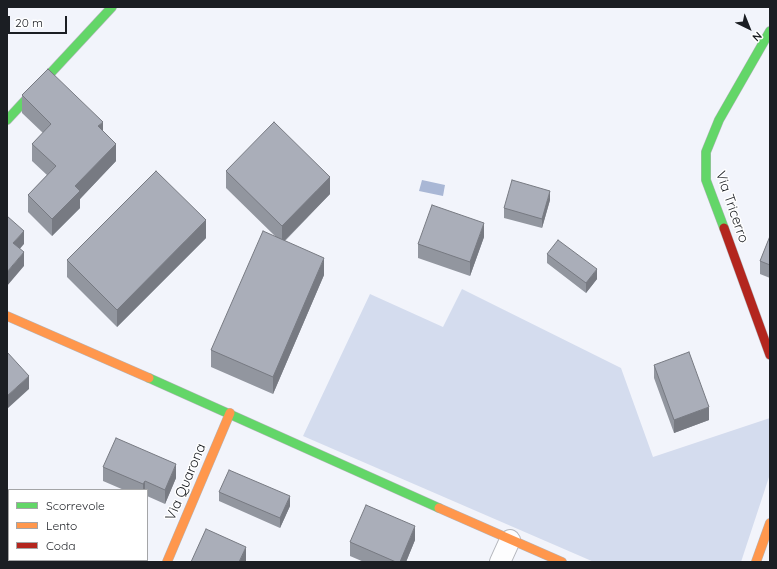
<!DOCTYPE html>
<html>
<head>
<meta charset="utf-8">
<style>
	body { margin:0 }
	#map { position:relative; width:777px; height:569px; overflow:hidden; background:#f2f4fb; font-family:Quicksand,sans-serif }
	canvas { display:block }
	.frame { position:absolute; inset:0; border:8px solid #1b1e23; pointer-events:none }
	.legend { position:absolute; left:8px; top:489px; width:140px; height:72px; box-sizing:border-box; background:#fff; border:1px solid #a4a5a7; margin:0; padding:5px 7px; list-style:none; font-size:12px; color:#1b1e23 }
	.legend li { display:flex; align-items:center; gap:8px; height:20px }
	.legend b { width:20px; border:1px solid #a4a5a7 }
	.north { position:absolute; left:729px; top:8px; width:40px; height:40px; -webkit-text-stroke:3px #fff; paint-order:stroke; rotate:137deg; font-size:11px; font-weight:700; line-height:16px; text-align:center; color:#1b1e23 }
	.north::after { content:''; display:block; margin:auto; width:14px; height:18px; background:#1b1e23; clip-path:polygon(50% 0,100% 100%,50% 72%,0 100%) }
	.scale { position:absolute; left:8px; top:16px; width:59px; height:18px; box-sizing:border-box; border:2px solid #1b1e23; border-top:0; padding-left:5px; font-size:12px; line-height:14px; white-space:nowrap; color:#1b1e23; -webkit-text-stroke:3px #fff; paint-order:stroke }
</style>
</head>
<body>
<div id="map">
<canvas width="777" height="569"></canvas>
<div class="frame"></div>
<ul class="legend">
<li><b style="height:5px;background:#63d668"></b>Scorrevole</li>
<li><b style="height:5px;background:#ff974d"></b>Lento</li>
<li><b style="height:5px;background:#b3261e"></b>Coda</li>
</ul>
<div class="north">N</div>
<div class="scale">20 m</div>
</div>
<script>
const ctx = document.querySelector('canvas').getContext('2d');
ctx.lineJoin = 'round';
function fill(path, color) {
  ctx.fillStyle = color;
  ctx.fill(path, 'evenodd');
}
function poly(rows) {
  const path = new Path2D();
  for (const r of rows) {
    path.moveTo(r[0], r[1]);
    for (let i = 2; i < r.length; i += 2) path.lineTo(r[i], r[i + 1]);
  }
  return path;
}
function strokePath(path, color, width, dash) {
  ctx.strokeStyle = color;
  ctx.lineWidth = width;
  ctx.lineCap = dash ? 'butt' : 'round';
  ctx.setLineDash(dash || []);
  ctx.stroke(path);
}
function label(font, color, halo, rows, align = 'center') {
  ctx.font = font + ' Quicksand,sans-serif';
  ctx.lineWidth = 3;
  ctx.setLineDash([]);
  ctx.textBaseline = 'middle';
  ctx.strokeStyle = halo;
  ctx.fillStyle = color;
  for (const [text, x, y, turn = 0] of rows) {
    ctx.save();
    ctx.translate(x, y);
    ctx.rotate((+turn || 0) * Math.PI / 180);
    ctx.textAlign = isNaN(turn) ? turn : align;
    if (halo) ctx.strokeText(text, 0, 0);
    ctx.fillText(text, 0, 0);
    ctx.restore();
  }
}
fill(poly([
	[462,289,621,368,653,457,770,418,770,474,741,562,594,562,303,436,370,294,443,327]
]), '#d4dcee');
fill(poly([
	[422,180,445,185,443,196,419,191]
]), '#a9b7d5');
const street = poly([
	[500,562,510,540]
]);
const fast = poly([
	[7,120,112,7],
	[724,228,706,180,706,152,719,120,770,31],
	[149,378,439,508]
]);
const slow = poly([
	[7,316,149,378],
	[439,508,562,562],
	[167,562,230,413],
	[756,562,770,523]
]);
const jam = poly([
	[724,228,770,355]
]);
strokePath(street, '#b4b6bc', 22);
strokePath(fast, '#b4b6bc', 10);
strokePath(slow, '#b4b6bc', 10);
strokePath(jam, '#b4b6bc', 10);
strokePath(street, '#fdfdfe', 20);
strokePath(fast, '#63d668', 9);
strokePath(slow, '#ff974d', 9);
strokePath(jam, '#b3261e', 9);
fill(poly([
	[22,95,103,131,116,161,80,199,80,208,52,236,28,212,28,195,47,175,32,161,32,144,43,133,22,113],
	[226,171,330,194,285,241,324,275,273,394,211,367,211,350,276,237,226,188],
	[550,200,542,228,504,218,504,208],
	[770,236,770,278,760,274,760,261],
	[484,237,470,276,418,258,418,244],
	[206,238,117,327,67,277,67,260],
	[547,254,597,279,586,293,547,263],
	[654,365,709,420,674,433,654,378],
	[103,467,176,478,165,504,147,496,147,490,124,490,103,481],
	[219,492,290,506,280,528,219,501],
	[415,540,406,562,364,562,350,556,350,542]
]), '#92969f');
fill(poly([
	[103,122,103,139,98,126],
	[116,144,116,161,80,199,80,208,52,236,52,219,75,186],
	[330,177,330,194,282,243,282,226],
	[550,191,550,200,542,228,542,219],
	[206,220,206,238,117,327,117,310],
	[484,223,484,237,470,276,470,262],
	[24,231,24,244,13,257,13,243],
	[24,252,24,266,7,286,7,272],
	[324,258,324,275,273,394,273,377],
	[597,269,597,279,586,293,586,283],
	[29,376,29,389,7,409,7,396],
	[709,407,709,420,674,433,674,420],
	[176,464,176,478,165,504,165,490],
	[145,481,145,490,143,490,143,484],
	[290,496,290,506,280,528,280,518],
	[415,526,415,540,406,562,400,562],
	[246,547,246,562,239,562]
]), '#777a82');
const building = poly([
	[48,69,103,122,98,126,116,144,75,186,80,191,52,219,28,195,56,166,32,144,51,124,22,95,48,69],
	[274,122,330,177,282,226,226,171,274,122],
	[156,171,206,220,117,310,67,260,156,171],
	[512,180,550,191,542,219,504,208,512,180],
	[432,205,484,223,470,262,418,244,432,205],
	[7,216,24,231,13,243,24,252,7,272,7,216],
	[263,231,324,258,273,377,211,350,263,231],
	[770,236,770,265,760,261,770,236],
	[558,240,597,269,586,283,547,254,558,240],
	[7,352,29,376,7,396,7,352],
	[689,352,709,407,674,420,654,365,689,352],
	[116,438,176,464,165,490,145,481,143,484,103,467,116,438],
	[229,470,290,496,280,518,219,492,229,470],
	[366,505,415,526,400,562,396,562,350,542,366,505],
	[206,529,246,547,239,562,191,562,206,529],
	[66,560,86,560,85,562,68,562,66,561,66,560]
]);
fill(building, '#aaaeb9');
strokePath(building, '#777a82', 1);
label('14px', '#1b1e23', '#fff', [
	["Via Tricerro",732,207,71],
	["Via Quarona",186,482,-67]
]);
</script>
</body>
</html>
